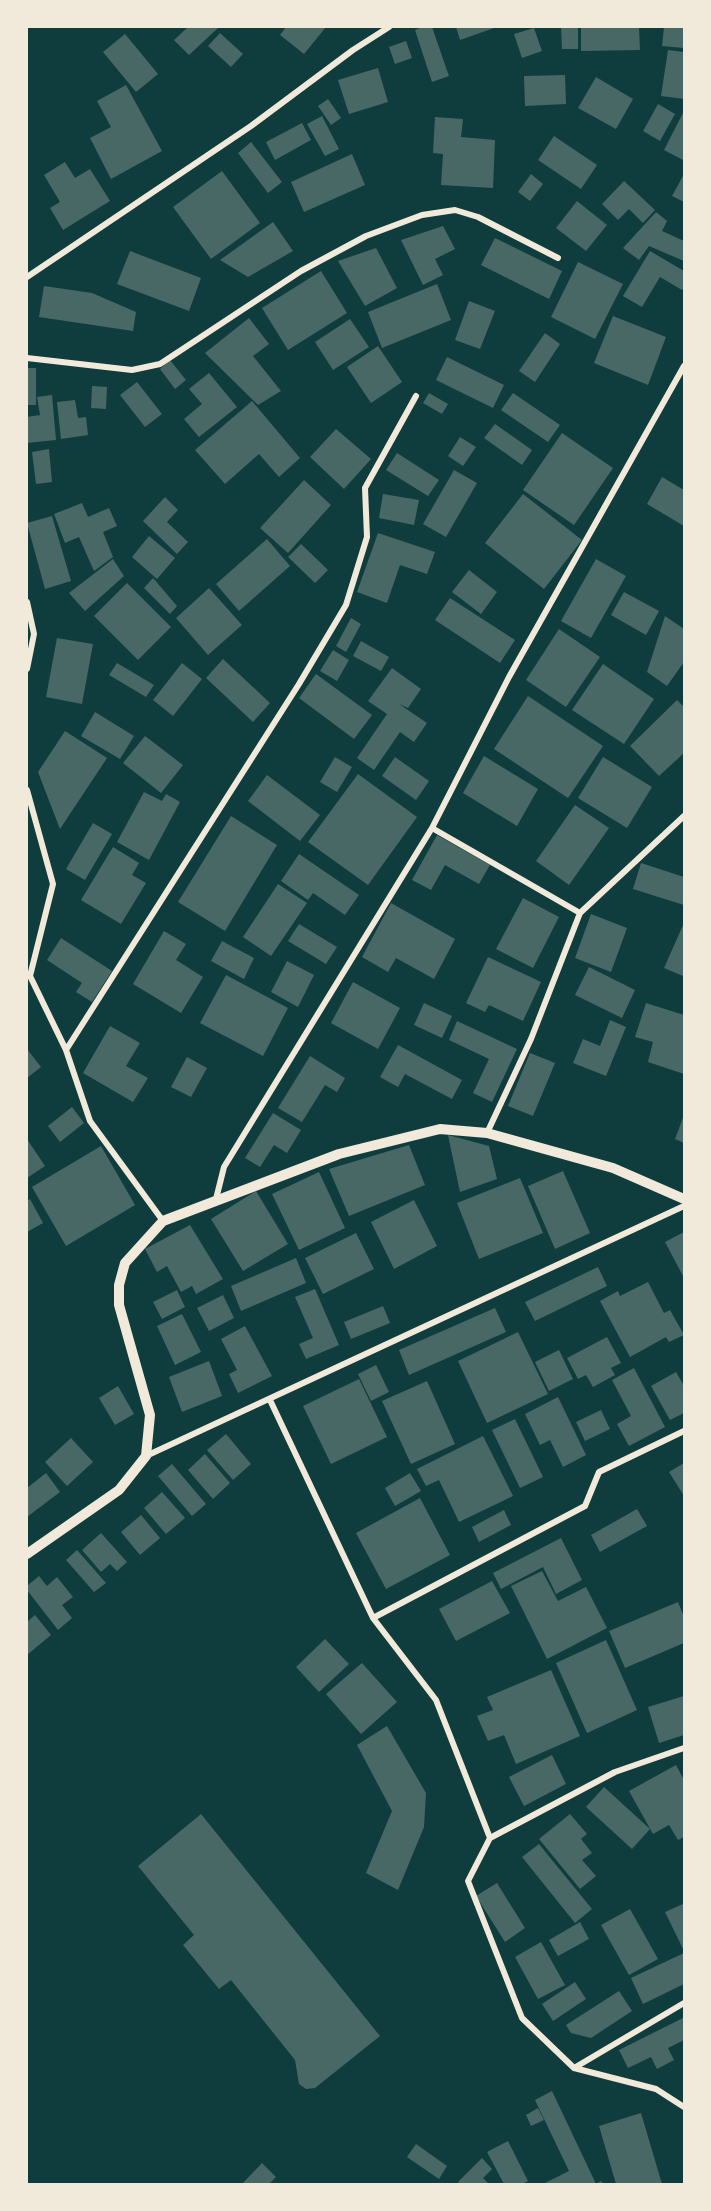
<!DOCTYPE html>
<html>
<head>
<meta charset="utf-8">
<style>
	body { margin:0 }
	#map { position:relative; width:711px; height:2211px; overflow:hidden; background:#0f3d3e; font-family:"Varela Round",sans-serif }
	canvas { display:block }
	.frame { position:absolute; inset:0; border:28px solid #f1e9da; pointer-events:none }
</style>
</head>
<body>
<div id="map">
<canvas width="711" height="2211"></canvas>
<div class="frame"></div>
</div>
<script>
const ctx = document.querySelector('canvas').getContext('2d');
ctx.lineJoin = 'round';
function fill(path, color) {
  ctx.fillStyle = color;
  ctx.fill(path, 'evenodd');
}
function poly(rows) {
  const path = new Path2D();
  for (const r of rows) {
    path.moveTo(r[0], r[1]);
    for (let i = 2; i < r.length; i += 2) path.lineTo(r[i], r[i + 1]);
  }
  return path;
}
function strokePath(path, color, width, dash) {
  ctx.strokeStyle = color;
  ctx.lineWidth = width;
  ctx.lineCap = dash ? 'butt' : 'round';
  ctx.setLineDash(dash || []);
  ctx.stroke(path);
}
fill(poly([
	[188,27,217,27,218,28,189,55,174,40],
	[286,27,326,27,304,54,280,35],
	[422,27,432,27,449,76,432,82,415,30],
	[456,27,497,27,460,40],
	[561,27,578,27,578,49,562,49],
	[581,27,639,27,640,50,581,51],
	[664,27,684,27,684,48,662,46],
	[534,28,542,51,522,58,514,34],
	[220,33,243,54,231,67,208,46],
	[125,34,158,74,136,92,103,52],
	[406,41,412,58,395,64,389,47],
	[668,50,684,52,684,99,661,96],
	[378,68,388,102,349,114,338,80],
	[565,75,566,104,525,106,524,76],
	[596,77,633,99,616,129,578,108],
	[126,85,162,151,111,179,90,138,111,127,97,101],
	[328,99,341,118,331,125,318,106],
	[658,104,675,114,660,141,643,131],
	[684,111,684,158,683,160,664,150],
	[322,116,339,149,325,156,307,124],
	[435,117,463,119,461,137,495,140,493,188,441,185,443,154,433,153],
	[302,123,311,140,275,160,266,142],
	[554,136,597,165,581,189,538,160],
	[251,142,282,182,268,193,238,153],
	[352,154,365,185,304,212,291,182],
	[65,162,75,178,90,169,110,201,63,230,50,208,60,202,44,175],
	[222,171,260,223,211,259,173,207],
	[531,174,543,184,530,201,518,192],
	[684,174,684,202,672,196],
	[624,181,655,210,643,223,629,209,618,220,602,204],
	[577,201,607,225,586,251,556,228],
	[656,212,667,221,662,231,684,241,684,261,649,246,639,260,623,248],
	[273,222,293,251,248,277,220,260],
	[443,226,455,249,435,259,443,275,423,285,401,240],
	[495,238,562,271,549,299,481,265],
	[376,248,397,288,365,306,338,261],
	[130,251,201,278,189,311,117,284],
	[650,251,684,271,684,287,682,290,660,277,642,307,623,296],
	[578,262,623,284,595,339,551,317],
	[321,271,347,313,288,350,262,308],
	[437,284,451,320,382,348,368,312],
	[44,286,92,293,136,312,133,331,39,317],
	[469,301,495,311,480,349,455,340],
	[613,316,666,337,648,385,594,363],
	[249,318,269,344,253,356,281,391,258,405,205,353],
	[350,319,369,347,333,370,315,342],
	[545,333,560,344,535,382,519,371],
	[378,346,402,382,371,403,347,367],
	[447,357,504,385,493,408,436,380],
	[170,360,186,380,175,389,160,369],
	[27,368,36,368,36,405,27,405],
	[209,373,237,407,199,437,184,419,202,404,189,389],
	[137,382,162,414,145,427,120,395],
	[92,386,107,387,106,409,91,408],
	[429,393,448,404,442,414,423,403],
	[513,393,560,425,548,442,501,410],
	[52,395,56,440,27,443,27,417,40,415,37,397],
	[75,400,78,418,86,417,88,435,61,439,57,402],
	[252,401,300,458,279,477,259,454,225,484,195,450],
	[495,424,532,450,522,465,484,438],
	[336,429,371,459,344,489,310,457],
	[562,433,613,468,574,525,523,490],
	[460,437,476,447,463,466,448,456],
	[49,449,52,482,36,484,32,452],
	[397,453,439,480,428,496,386,470],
	[454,470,477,483,446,537,423,524],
	[662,477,684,490,684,526,647,504],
	[304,480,331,505,288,553,260,528],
	[383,494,419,500,414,525,379,518],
	[523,494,582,540,544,589,485,543],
	[165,497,178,510,167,522,188,542,177,554,143,521],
	[82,503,88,517,109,508,117,526,103,532,113,557,94,571,79,537,65,543,54,514],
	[52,516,71,581,45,589,27,523],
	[378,533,435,552,427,574,400,565,387,603,357,592],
	[149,536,175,558,157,579,132,557],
	[267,539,290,566,239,611,216,584],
	[301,544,328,570,315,583,288,557],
	[113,559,124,576,85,611,69,593],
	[596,559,626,576,591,638,561,621],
	[469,570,497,592,481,614,452,592],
	[153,578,177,606,170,614,144,588],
	[127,583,171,627,138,660,94,616],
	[209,588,242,625,208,655,176,618],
	[624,592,659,611,646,635,611,615],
	[450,598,515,640,500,663,435,620],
	[665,616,684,629,684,662,667,686,647,672],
	[351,618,361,624,346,652,336,646],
	[559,629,600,657,566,707,526,680],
	[57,638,93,644,82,704,46,697],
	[361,641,389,657,381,671,353,656],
	[333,650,349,660,337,681,320,671],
	[223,659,270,703,253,722,206,678],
	[117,663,154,685,146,697,109,675],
	[182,663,202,679,173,716,153,700],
	[603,664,654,699,624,744,572,710],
	[392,668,421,689,408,708,399,704,427,723,414,742,400,732,374,770,357,758,387,714,368,701],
	[316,674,372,715,354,739,299,698],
	[528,696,603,746,568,798,494,749],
	[677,700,684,707,684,753,659,776,630,746],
	[95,712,134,736,120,759,81,736],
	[65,731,107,758,60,829,38,772],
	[145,736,183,765,161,793,123,763],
	[484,756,538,789,517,826,463,793],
	[335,757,352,767,337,792,320,782],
	[395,757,429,781,416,800,382,776],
	[603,757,652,787,627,828,578,798],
	[358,774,417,817,368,885,308,842],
	[267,775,320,815,300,841,248,801],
	[144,792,162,801,166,794,180,802,149,860,117,842],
	[575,805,609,828,569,885,536,861],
	[231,816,277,845,225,931,178,902],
	[93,823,112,834,85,880,66,869],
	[437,835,490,865,479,884,445,865,431,890,412,880],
	[113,847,139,863,132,875,146,883,121,924,81,900],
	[299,854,359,895,345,915,313,893,308,900,281,881],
	[641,863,684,877,684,905,633,889],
	[278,884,307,903,271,956,243,937],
	[523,898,559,917,533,968,496,949],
	[391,903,455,939,434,979,396,958,388,972,362,957],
	[591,914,627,928,611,972,575,958],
	[684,923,684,973,683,976,664,968],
	[299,924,337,947,326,964,288,941],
	[164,931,186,944,176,960,203,977,181,1013,133,984],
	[61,938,112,971,92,1002,76,992,82,983,47,960],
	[222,941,254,958,244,979,211,961],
	[488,957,541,982,523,1021,489,1005,485,1012,466,1003],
	[287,961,314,975,298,1007,271,992],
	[589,967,635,990,622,1018,575,995],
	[226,975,288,1008,263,1056,200,1023],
	[353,982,400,1008,378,1049,331,1023],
	[424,1003,452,1016,442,1038,414,1025],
	[646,1003,684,1015,684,1074,648,1062,653,1042,635,1037],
	[610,1020,626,1027,606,1076,573,1063,583,1039,600,1046],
	[457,1021,517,1049,492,1102,473,1093,489,1059,449,1040],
	[110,1026,140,1043,126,1066,148,1078,133,1102,83,1073],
	[398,1045,462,1080,452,1099,405,1074,398,1087,380,1077],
	[27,1049,41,1067,27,1078],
	[530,1053,555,1063,533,1116,508,1106],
	[310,1056,345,1078,337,1092,325,1085,302,1122,278,1108],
	[187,1057,207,1068,191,1097,171,1087],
	[72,1107,84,1123,60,1142,48,1126],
	[273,1113,301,1130,287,1153,274,1145,260,1167,245,1158],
	[684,1115,684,1143,675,1139],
	[448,1135,489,1146,497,1179,460,1192],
	[27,1139,45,1166,27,1178],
	[409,1145,425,1185,349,1216,329,1169],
	[101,1146,135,1205,66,1246,32,1187],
	[563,1171,590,1233,555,1249,528,1186],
	[319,1172,345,1228,299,1250,272,1194],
	[520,1178,543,1233,479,1259,457,1203],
	[256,1191,288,1244,243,1271,211,1219],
	[30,1199,43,1223,27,1232,27,1201],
	[414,1200,437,1246,394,1269,371,1222],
	[190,1225,223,1279,196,1294,192,1286,181,1292,167,1266,157,1272,145,1249],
	[684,1232,684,1278,665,1242],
	[356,1233,374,1269,323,1294,305,1258],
	[296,1258,306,1283,241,1311,231,1286],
	[598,1267,607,1286,535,1321,525,1302],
	[648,1282,664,1313,670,1310,684,1335,669,1342,666,1337,630,1357,600,1301,618,1291,620,1296],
	[315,1289,339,1345,306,1359,299,1344,313,1338,295,1297],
	[177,1290,185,1307,162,1319,153,1302],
	[223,1295,234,1318,209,1331,197,1308],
	[383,1306,390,1323,351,1339,344,1322],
	[495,1308,506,1332,409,1375,399,1350],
	[182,1314,201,1352,175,1365,157,1326],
	[245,1326,272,1376,238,1393,229,1374,237,1370,221,1339],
	[518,1332,548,1394,487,1423,458,1361],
	[607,1337,621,1363,611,1368,615,1375,593,1387,586,1375,578,1379,567,1358],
	[559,1350,573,1379,549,1391,535,1362],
	[209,1361,222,1396,182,1412,169,1377],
	[376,1365,389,1392,371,1401,358,1374],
	[634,1368,665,1427,629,1446,617,1424,631,1416,612,1380],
	[676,1372,684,1386,684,1413,670,1420,651,1386],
	[359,1379,387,1437,331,1464,303,1406],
	[427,1381,455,1444,411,1464,382,1401],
	[118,1386,134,1414,115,1425,99,1398],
	[558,1397,586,1455,563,1467,550,1440,540,1445,525,1414],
	[601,1410,610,1429,585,1441,576,1422],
	[515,1419,543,1477,520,1488,492,1430],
	[226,1434,251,1464,233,1480,207,1450],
	[483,1436,513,1496,459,1522,439,1480,426,1486,417,1469],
	[71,1438,93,1462,67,1486,45,1462],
	[205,1454,230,1483,213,1499,188,1470],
	[684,1463,684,1496,669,1472],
	[172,1464,206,1504,192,1516,158,1476],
	[46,1473,60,1492,27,1517,27,1488],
	[410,1473,421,1491,395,1506,385,1488],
	[162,1492,185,1518,166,1534,144,1508],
	[420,1498,450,1555,386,1589,356,1533],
	[637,1509,647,1526,600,1552,591,1535],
	[504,1510,511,1525,479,1542,472,1527],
	[141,1515,160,1538,140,1555,121,1532],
	[101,1533,127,1562,117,1571,110,1564,101,1572,82,1550],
	[561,1538,582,1580,556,1594,543,1567,501,1589,493,1573],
	[77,1550,106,1583,94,1592,66,1560],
	[542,1571,558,1601,586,1587,607,1628,547,1659,511,1586],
	[39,1576,47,1586,57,1577,73,1597,62,1605,72,1618,58,1630,27,1590,27,1586],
	[492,1581,510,1613,456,1641,439,1609],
	[678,1602,684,1617,684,1643,625,1668,609,1631],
	[35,1615,51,1635,27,1655,27,1622],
	[325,1639,349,1664,319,1692,296,1667],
	[606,1640,637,1710,587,1733,556,1663],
	[362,1663,397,1702,361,1734,326,1694],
	[551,1670,580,1736,516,1764,504,1735,488,1741,477,1716,493,1710,487,1697],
	[684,1696,684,1735,659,1743,648,1707],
	[387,1726,426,1793,424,1827,398,1890,366,1873,392,1811,357,1745],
	[552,1755,566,1784,524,1806,509,1777],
	[676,1765,684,1780,684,1837,678,1840,669,1825,653,1834,629,1791],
	[604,1787,650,1829,632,1849,586,1807],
	[201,1814,380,2036,315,2088,306,2089,299,2084,295,2060,231,1980,219,1989,183,1945,194,1935,138,1866],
	[570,1814,587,1834,581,1839,592,1853,582,1860,596,1876,580,1889,539,1839],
	[539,1844,592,1909,575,1923,522,1857],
	[497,1883,525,1928,505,1942,476,1896],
	[683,1904,684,1907,684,1951,665,1912],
	[630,1909,658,1959,629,1975,601,1925],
	[580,1922,589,1939,558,1956,549,1940],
	[541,1942,565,1985,538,1999,515,1957],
	[684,1953,684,1984,643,2004,631,1978],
	[575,1982,586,1999,553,2021,542,2004],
	[619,1991,632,2011,591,2038,571,2033,566,2025],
	[683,2018,684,2040,668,2048,674,2060,657,2069,651,2057,628,2068,619,2050],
	[552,2091,596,2184,601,2181,603,2184,543,2184,569,2171,535,2100],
	[538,2108,544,2120,531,2126,526,2115],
	[641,2113,662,2184,616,2184,599,2126],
	[508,2141,528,2181,522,2184,504,2184,487,2152],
	[416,2144,447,2166,439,2179,407,2157],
	[482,2158,492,2169,483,2178,489,2184,460,2184,458,2182],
	[262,2163,276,2177,269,2184,242,2184]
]), '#486865');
strokePath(poly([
	[27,277,251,126,353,50,389,27],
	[27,358,132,370,160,364,301,271,366,236,422,215,455,210,478,217,558,258],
	[27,602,34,634,27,669],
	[27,790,53,884,30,976,66,1050,90,1121,163,1221],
	[432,828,580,913,684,816],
	[66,1050,299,684,346,605,367,537,365,488,416,396],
	[487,1133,531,1039,580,913],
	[215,1203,224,1167,432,828,509,677,684,366],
	[270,1400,373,1618,436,1700,490,1838,468,1881,522,2018,574,2068,656,2089,684,2107],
	[146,1456,684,1206],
	[373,1618,585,1506,599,1472,684,1431],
	[490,1838,615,1772,684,1748],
	[574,2068,684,2003]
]), '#f1e9da', 6);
strokePath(poly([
	[27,1554,119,1490,146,1456,150,1415,119,1305,119,1285,125,1263,163,1221,339,1154,440,1129,487,1133,613,1168,684,1199]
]), '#f1e9da', 10);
</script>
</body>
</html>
